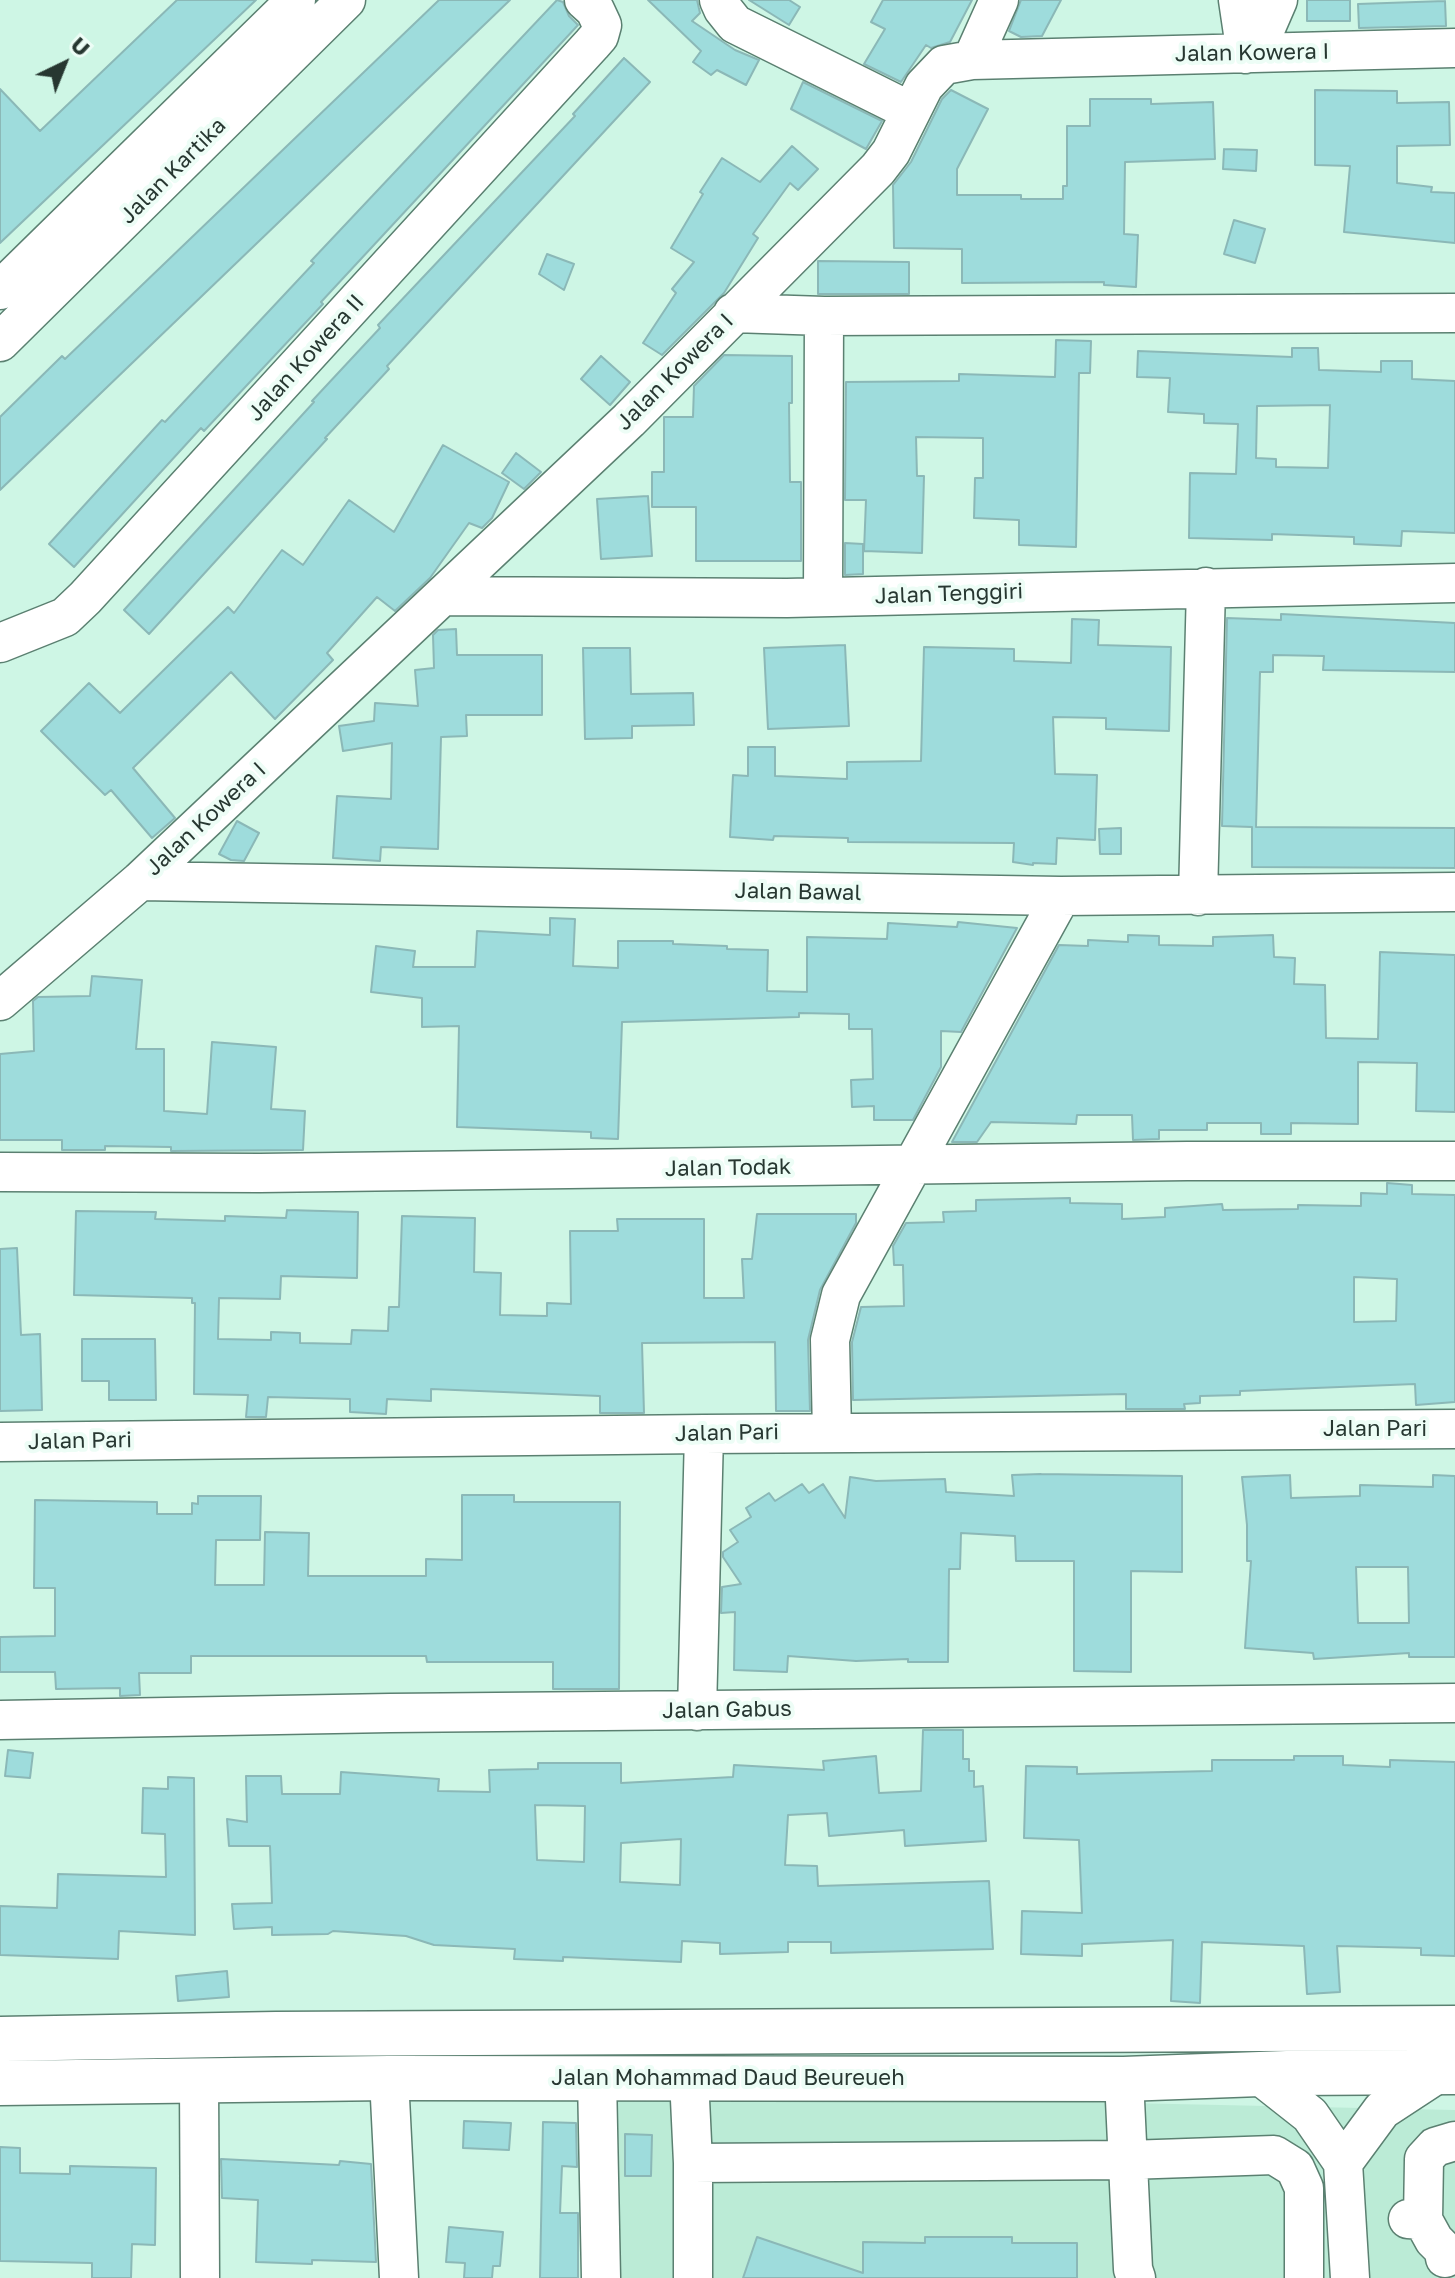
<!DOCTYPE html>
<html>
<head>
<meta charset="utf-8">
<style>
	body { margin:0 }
	#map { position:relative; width:1455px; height:2278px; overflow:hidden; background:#cef6e5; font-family:"Golos Text",sans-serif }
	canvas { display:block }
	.north { position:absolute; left:24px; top:24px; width:80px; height:80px; -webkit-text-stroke:6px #edfdf6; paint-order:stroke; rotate:43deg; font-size:22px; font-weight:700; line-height:32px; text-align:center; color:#273731 }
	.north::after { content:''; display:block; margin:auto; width:28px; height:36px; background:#273731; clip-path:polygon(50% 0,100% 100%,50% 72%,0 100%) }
</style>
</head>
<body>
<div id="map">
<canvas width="1455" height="2278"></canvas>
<div class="north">U</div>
</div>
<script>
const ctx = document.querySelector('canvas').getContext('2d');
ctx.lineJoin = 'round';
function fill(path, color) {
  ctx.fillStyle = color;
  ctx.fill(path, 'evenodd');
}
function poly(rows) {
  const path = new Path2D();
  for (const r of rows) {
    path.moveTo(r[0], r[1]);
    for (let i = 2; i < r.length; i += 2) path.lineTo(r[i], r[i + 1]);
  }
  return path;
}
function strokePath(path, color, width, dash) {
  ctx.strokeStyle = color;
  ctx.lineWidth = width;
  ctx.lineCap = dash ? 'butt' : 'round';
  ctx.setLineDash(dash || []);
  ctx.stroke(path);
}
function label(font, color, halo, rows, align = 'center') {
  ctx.font = font + ' "Golos Text",sans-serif';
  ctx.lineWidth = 8;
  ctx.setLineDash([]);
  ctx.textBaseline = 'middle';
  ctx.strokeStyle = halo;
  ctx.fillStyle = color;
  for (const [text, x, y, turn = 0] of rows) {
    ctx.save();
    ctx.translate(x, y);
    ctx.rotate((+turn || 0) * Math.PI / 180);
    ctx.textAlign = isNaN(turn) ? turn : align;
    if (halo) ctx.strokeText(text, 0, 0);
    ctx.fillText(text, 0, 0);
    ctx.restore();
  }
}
fill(poly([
	[610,2092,1455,2110,1455,2278,621,2278]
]), '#bbebd6');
const building = poly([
	[177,0,256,0,0,243,0,89,40,131,177,0],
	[439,0,510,0,0,490,0,417,62,356,65,359,439,0],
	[557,0,563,2,569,16,578,25,321,302,323,304,204,431,201,428,74,567,49,544,162,420,165,422,314,263,311,261,557,0],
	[648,0,697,0,700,13,692,21,735,50,759,60,746,85,717,70,711,75,693,62,701,51,648,0],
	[749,0,789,0,800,7,789,25,749,0],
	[883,0,972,0,950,42,931,48,926,45,901,82,864,64,885,29,871,22,883,0],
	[1021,0,1061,0,1042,36,1021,37,1009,31,1021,0],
	[1307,0,1350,0,1350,21,1307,21,1307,0],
	[1445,1,1446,26,1359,28,1358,4,1445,1],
	[624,58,650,82,387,366,389,369,325,438,327,439,149,634,124,610,314,402,312,401,380,328,378,325,575,116,573,114,624,58],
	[803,82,882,121,866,149,791,109,803,82],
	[951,90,988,109,957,169,957,195,1021,195,1021,199,1063,199,1063,186,1067,186,1067,126,1090,126,1090,99,1151,99,1151,104,1213,102,1215,159,1125,162,1124,234,1138,235,1136,287,1104,285,1104,282,962,283,962,249,894,248,893,185,911,162,942,99,951,90],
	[1315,90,1397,91,1397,103,1449,102,1450,145,1397,146,1397,183,1432,187,1431,192,1455,193,1455,243,1344,232,1350,166,1315,165,1315,90],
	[792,146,818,169,798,190,790,183,753,234,758,238,724,293,662,355,643,343,676,293,672,289,694,262,671,248,703,194,700,192,722,158,760,182,792,146],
	[1224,149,1257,150,1256,171,1223,169,1224,149],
	[1234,220,1265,229,1255,263,1224,254,1234,220],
	[547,254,574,264,564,290,539,274,547,254],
	[818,261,909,262,909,294,818,294,818,261],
	[1056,340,1091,341,1090,373,1079,373,1076,547,1019,545,1019,520,974,518,975,478,983,478,983,438,916,437,917,476,924,476,922,553,864,551,866,500,845,500,846,382,959,381,959,374,1055,377,1056,340],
	[1292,348,1318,348,1319,370,1381,372,1381,361,1412,361,1412,379,1455,381,1455,533,1402,531,1401,546,1354,544,1354,537,1272,534,1272,540,1189,538,1190,473,1236,474,1238,424,1204,423,1204,414,1168,412,1170,378,1137,377,1138,351,1292,357,1292,348],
	[1330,405,1328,468,1276,467,1276,459,1256,458,1257,406,1330,405],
	[724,355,792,356,792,403,789,403,790,482,801,482,801,561,696,561,696,507,652,507,652,472,664,472,664,417,693,417,694,386,724,355],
	[601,356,630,382,610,405,581,379,601,356],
	[443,445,509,482,492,518,482,528,469,523,430,578,395,611,377,597,327,653,333,660,275,719,231,672,133,768,175,818,152,838,111,790,105,795,41,731,89,683,120,713,228,607,234,613,282,550,303,565,349,500,394,532,443,445],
	[516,453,541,472,524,489,502,473,516,453],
	[648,496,652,556,601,559,597,499,648,496],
	[845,543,863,544,863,574,845,575,845,543],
	[1281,614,1455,623,1455,672,1323,670,1324,656,1273,655,1273,672,1260,672,1256,827,1455,828,1455,868,1252,867,1252,827,1222,826,1227,618,1281,620,1281,614],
	[1072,619,1099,620,1098,645,1171,647,1169,731,1106,729,1106,718,1053,717,1055,774,1097,775,1095,840,1057,838,1056,864,1033,863,1033,865,1013,862,1014,843,848,842,848,838,774,836,773,840,730,837,733,775,748,776,748,747,775,747,775,776,847,779,847,762,921,761,924,647,1014,649,1014,661,1071,663,1072,619],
	[456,629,457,655,542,655,542,715,466,715,467,736,441,737,438,849,381,847,380,861,333,858,337,796,391,799,392,743,343,751,339,726,374,721,375,703,418,706,415,670,434,668,433,635,438,630,456,629],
	[845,645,849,726,768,729,764,648,845,645],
	[583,648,630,648,631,694,693,693,694,725,632,726,632,738,585,739,583,648],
	[237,821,259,833,244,861,231,860,219,854,237,821],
	[1121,828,1121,854,1100,854,1099,829,1121,828],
	[550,918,575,919,573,966,618,968,618,941,673,941,673,944,727,946,727,949,768,950,767,991,807,992,807,937,887,939,888,923,957,927,958,922,1017,928,961,1032,941,1031,941,1067,913,1120,874,1120,874,1106,852,1107,851,1080,873,1079,872,1029,849,1029,849,1014,799,1013,799,1017,622,1022,618,1139,591,1138,591,1132,457,1127,459,1026,422,1027,422,998,371,992,376,946,415,951,413,967,475,967,477,931,550,935,550,918],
	[1128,935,1159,936,1159,945,1213,946,1213,937,1273,935,1274,957,1295,958,1294,984,1325,985,1326,1038,1378,1039,1380,952,1455,955,1455,1112,1416,1111,1417,1063,1358,1062,1358,1124,1291,1123,1291,1134,1261,1134,1261,1123,1207,1123,1207,1130,1159,1130,1159,1139,1133,1140,1132,1115,1077,1115,1076,1124,991,1122,977,1142,952,1142,1059,945,1088,946,1088,940,1128,942,1128,935],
	[92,976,142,980,136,1049,164,1049,164,1111,207,1114,212,1042,276,1047,271,1109,305,1111,303,1150,171,1151,171,1147,105,1146,105,1150,62,1150,62,1140,0,1140,0,1054,34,1051,33,1001,38,997,90,996,92,976],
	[1387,1183,1412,1185,1412,1194,1455,1195,1455,1402,1416,1405,1415,1384,1240,1391,1240,1395,1200,1396,1200,1403,1184,1404,1185,1409,1126,1409,1126,1394,853,1400,852,1342,861,1307,904,1306,903,1265,894,1265,893,1246,906,1223,944,1222,943,1212,976,1211,976,1200,1070,1198,1070,1203,1122,1204,1122,1219,1165,1217,1165,1208,1222,1204,1223,1210,1298,1209,1298,1205,1361,1206,1361,1193,1387,1194,1387,1183],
	[1354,1277,1397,1279,1396,1321,1354,1322,1354,1277],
	[287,1210,358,1212,357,1278,281,1276,280,1299,219,1298,218,1339,271,1340,271,1332,300,1333,300,1343,351,1344,352,1330,388,1331,389,1307,399,1307,402,1216,475,1218,474,1272,501,1273,500,1315,547,1316,547,1303,571,1304,570,1231,618,1231,617,1219,704,1219,704,1298,744,1298,742,1259,752,1259,757,1214,856,1214,856,1223,820,1290,808,1340,810,1411,776,1411,775,1342,642,1343,644,1413,600,1413,600,1396,431,1389,431,1401,387,1399,386,1414,350,1412,350,1399,268,1397,266,1417,246,1417,248,1395,194,1394,195,1303,192,1303,192,1298,74,1295,76,1211,156,1212,155,1219,225,1221,225,1216,286,1218,287,1210],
	[17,1248,21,1335,40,1334,42,1410,0,1411,0,1249,17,1248],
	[82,1339,155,1339,156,1400,109,1400,109,1381,82,1381,82,1339],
	[1041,1474,1182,1476,1182,1572,1131,1571,1131,1672,1074,1671,1074,1561,1016,1561,1015,1536,961,1533,960,1569,949,1569,948,1662,908,1662,908,1659,856,1661,788,1656,787,1672,734,1670,735,1612,721,1613,722,1587,741,1584,723,1557,723,1552,738,1542,730,1530,751,1517,746,1508,769,1493,775,1501,802,1484,809,1493,823,1484,845,1518,850,1477,876,1481,945,1479,946,1492,1014,1496,1012,1475,1041,1474],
	[1290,1475,1291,1498,1360,1496,1360,1485,1433,1487,1433,1475,1455,1476,1455,1657,1409,1657,1409,1653,1314,1659,1313,1653,1245,1648,1251,1561,1247,1561,1247,1525,1242,1477,1290,1475],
	[1356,1567,1408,1567,1409,1623,1358,1623,1356,1567],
	[462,1495,514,1495,514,1502,620,1502,619,1689,553,1689,553,1662,427,1662,426,1656,191,1656,191,1673,139,1673,140,1695,120,1696,120,1688,56,1689,55,1672,0,1672,0,1637,55,1636,55,1588,34,1588,35,1500,157,1502,157,1514,192,1514,192,1503,198,1504,198,1496,261,1496,260,1540,216,1540,215,1585,264,1585,265,1532,309,1533,308,1576,426,1576,426,1559,462,1560,462,1495],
	[923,1730,963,1730,963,1759,969,1759,969,1771,974,1771,974,1787,983,1786,986,1841,905,1846,904,1830,829,1836,827,1813,788,1815,785,1865,817,1866,818,1886,989,1881,993,1949,831,1953,831,1942,788,1942,788,1952,720,1954,720,1943,682,1941,681,1962,563,1957,563,1961,514,1959,515,1949,434,1945,406,1936,333,1931,328,1934,272,1935,272,1927,234,1929,232,1904,272,1903,270,1846,229,1846,227,1819,247,1822,246,1776,281,1776,282,1794,340,1794,341,1772,439,1779,438,1791,490,1792,489,1770,538,1769,538,1763,621,1763,621,1783,733,1777,734,1765,824,1770,823,1761,876,1756,879,1793,921,1791,923,1730],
	[535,1805,585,1806,584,1862,537,1860,535,1805],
	[681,1839,680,1885,620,1882,621,1843,681,1839],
	[8,1750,33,1753,30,1778,5,1776,8,1750],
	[1294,1756,1343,1756,1343,1765,1390,1767,1390,1760,1455,1762,1455,1956,1421,1955,1421,1948,1337,1946,1340,1992,1307,1994,1304,1946,1202,1942,1200,2003,1171,2001,1173,1940,1082,1944,1082,1956,1021,1954,1022,1911,1082,1913,1079,1840,1024,1838,1026,1766,1077,1767,1077,1774,1212,1771,1212,1760,1294,1760,1294,1756],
	[168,1777,194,1778,195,1935,119,1931,118,1959,0,1955,0,1906,57,1908,58,1874,166,1877,165,1834,142,1833,143,1788,168,1789,168,1777],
	[227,1971,229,1997,178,2001,176,1976,227,1971],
	[464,2121,511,2123,509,2150,463,2148,464,2121],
	[543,2122,576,2123,577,2167,562,2166,560,2213,578,2213,578,2278,540,2278,543,2122],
	[625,2134,652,2135,651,2176,625,2176,625,2134],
	[0,2147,20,2148,20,2173,70,2174,70,2166,156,2168,155,2245,132,2244,131,2278,92,2278,92,2263,0,2261,0,2147],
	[221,2159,339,2165,340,2161,371,2164,376,2262,312,2260,312,2264,256,2262,258,2200,222,2198,221,2159],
	[449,2227,503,2232,500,2266,493,2266,492,2278,464,2278,465,2263,446,2262,449,2227],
	[757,2237,863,2273,863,2242,925,2243,925,2237,1012,2237,1012,2243,1077,2243,1077,2278,743,2278,757,2237]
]);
fill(building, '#9edcdc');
strokePath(building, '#8bb8b7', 2);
const minor = poly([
	[719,0,723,9,735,24,910,111],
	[1238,0,1246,54],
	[1255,53,1278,0],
	[972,60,999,0],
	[0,290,296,0],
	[733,313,824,316,1455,313],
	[0,342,346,0],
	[443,596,787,598,1455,583],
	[823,597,824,316],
	[0,643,65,617,85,598,592,44,599,36,602,25,595,10,584,0],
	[140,881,1061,896,1455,892],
	[1198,896,1206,587],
	[0,1001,140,881,629,420,878,169,891,152,924,86,944,65,972,60,1455,48],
	[0,1172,260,1173,1187,1161,1455,1161],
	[832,1433,830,1340,841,1295,1061,896],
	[0,1442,704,1434,1455,1429],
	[697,1711,704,1434],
	[0,1720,390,1713,1455,1703],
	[1258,2074,1310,2115,1343,2163,1350,2278],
	[389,2078,399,2278],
	[597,2078,601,2278],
	[689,2078,693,2163,1128,2160,1274,2155,1295,2168,1304,2188,1304,2278],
	[1124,2079,1133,2269,1136,2278],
	[199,2081,200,2278],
	[693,2163,693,2278],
	[1343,2163,1382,2110,1440,2072],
	[1408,2219,1423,2220,1434,2240,1444,2250,1445,2258],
	[1423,2220,1424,2159,1435,2147,1455,2141]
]);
const highway = poly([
	[0,2039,276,2034,1455,2028],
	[0,2083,389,2078,1124,2079,1287,2073,1455,2072]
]);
strokePath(minor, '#5b8071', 41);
strokePath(highway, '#5b8071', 47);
strokePath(minor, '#fff', 38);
strokePath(highway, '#fff', 44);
label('22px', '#273731', '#edfdf6', [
	["Jalan Kowera I",1252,53,-1],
	["Jalan Kartika",173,171,-45],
	["Jalan Kowera II",306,358,-48],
	["Jalan Kowera I",675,372,-45],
	["Jalan Tenggiri",949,594,-2],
	["Jalan Kowera I",206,819,-43],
	["Jalan Bawal",798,892,1],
	["Jalan Todak",728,1168,-1],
	["Jalan Pari",1375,1429],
	["Jalan Pari",727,1433,-1],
	["Jalan Pari",80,1441,-1],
	["Jalan Gabus",727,1710,-1],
	["Jalan Mohammad Daud Beureueh",728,2078]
]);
</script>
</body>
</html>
